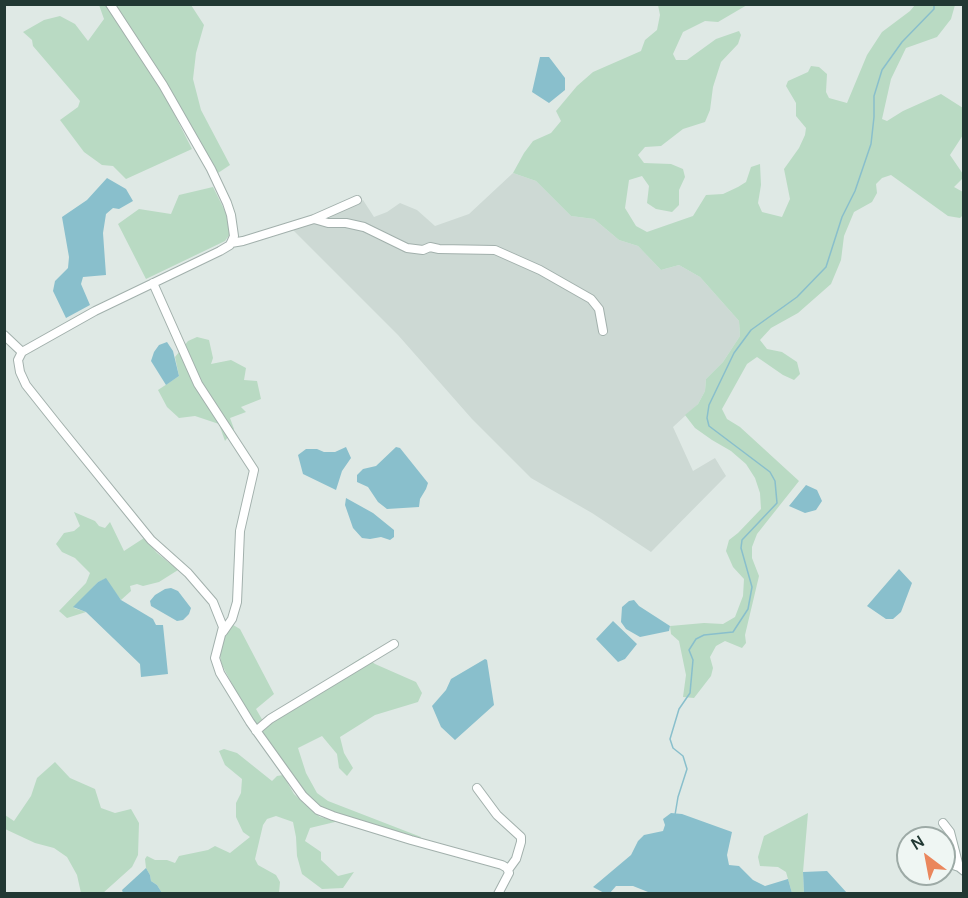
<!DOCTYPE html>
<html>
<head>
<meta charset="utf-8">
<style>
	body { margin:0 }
	#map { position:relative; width:968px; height:898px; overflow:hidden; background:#dfe9e5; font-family:Manrope,sans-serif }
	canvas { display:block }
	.frame { position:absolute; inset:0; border:6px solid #213833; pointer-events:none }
	.north { position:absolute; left:896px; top:826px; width:60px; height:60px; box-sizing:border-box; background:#eff6f3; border:2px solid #9daaa6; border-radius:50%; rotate:328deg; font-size:16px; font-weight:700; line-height:24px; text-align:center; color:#213833 }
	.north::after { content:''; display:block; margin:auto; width:21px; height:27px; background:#ea865c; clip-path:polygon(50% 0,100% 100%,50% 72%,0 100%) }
</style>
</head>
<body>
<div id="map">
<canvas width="968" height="898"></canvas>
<div class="frame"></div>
<div class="north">N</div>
</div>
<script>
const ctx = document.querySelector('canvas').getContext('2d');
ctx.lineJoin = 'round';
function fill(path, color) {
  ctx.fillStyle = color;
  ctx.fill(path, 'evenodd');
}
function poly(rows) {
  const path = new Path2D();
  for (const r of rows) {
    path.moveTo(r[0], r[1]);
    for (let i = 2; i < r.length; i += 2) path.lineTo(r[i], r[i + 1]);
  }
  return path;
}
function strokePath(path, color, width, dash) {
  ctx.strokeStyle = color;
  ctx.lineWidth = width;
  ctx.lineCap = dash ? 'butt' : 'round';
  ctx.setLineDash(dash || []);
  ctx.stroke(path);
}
fill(poly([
	[513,173,536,181,571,216,594,219,619,240,638,246,661,270,679,265,700,277,739,321,740,336,723,362,706,379,705,391,698,404,673,427,693,471,715,458,726,476,651,552,592,513,531,478,472,419,398,335,292,229,363,200,374,217,387,212,400,203,417,210,435,226,469,214]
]), '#cdd9d4');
fill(poly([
	[99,5,107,5,160,86,192,149,126,179,113,166,102,165,84,152,60,120,78,107,80,101,33,46,32,40,23,32,44,20,60,16,75,24,88,41,104,19],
	[114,5,191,5,204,25,196,53,193,79,201,110,230,165,218,173],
	[658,5,747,5,718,22,705,21,683,32,673,54,676,60,687,60,716,39,739,31,741,35,738,44,721,62,713,87,710,110,705,122,683,129,661,146,645,147,638,155,644,163,671,164,683,169,685,177,679,190,679,205,672,212,656,209,647,203,649,186,642,176,629,180,625,208,636,226,647,232,693,216,706,195,723,194,738,187,746,182,751,167,760,164,761,185,758,203,762,212,782,217,790,199,784,169,799,148,805,135,806,128,796,116,796,103,786,86,788,81,808,72,811,66,819,67,827,74,826,92,829,98,847,103,867,55,882,32,910,11,915,5,955,5,951,19,937,37,906,48,891,79,882,119,887,121,903,111,941,94,963,108,963,135,950,155,963,174,963,178,954,187,963,192,963,215,960,218,948,216,891,175,882,178,876,184,877,193,872,202,854,212,844,236,841,260,831,284,798,313,771,328,760,340,767,349,782,352,797,362,800,374,794,380,783,375,757,357,747,364,722,409,727,419,740,427,799,481,757,534,752,547,752,558,759,576,745,635,746,643,742,648,725,641,716,646,710,657,713,668,711,676,694,698,683,697,686,675,679,641,671,634,670,626,704,623,723,624,735,617,743,596,744,579,733,567,726,551,729,540,738,533,761,509,760,493,755,478,746,464,731,451,712,440,695,428,685,415,698,404,705,391,706,379,723,362,740,336,739,321,700,277,679,265,661,270,638,246,619,240,594,219,571,216,536,181,513,173,524,153,533,141,551,133,561,121,556,111,577,86,593,72,641,51,645,40,657,30,660,15],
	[213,187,230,221,230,234,225,241,146,279,118,224,139,209,171,214,179,195],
	[197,337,209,340,213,358,211,364,231,360,246,368,244,380,257,381,261,399,241,407,246,412,230,418,234,429,225,441,219,424,195,416,179,418,167,407,158,390,179,376,175,357,188,341],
	[74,512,95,521,99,526,105,528,110,522,124,551,144,538,157,553,178,570,159,582,143,586,137,584,130,586,131,591,121,600,105,579,98,582,74,608,86,612,67,618,59,611,86,583,90,573,75,558,62,552,56,544,64,533,74,531,80,526],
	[228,622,240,629,274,694,256,709,263,721,364,656,375,664,416,682,422,693,418,702,375,715,340,737,344,753,353,768,347,776,339,768,337,754,322,736,298,748,306,773,317,793,328,801,421,837,419,841,323,810,309,798,243,705,221,663,220,654],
	[224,749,237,753,272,781,277,776,283,775,294,794,310,809,320,817,339,821,310,828,305,841,321,852,321,860,338,876,354,872,343,888,322,889,302,874,297,856,296,837,293,822,276,816,267,819,263,825,255,859,258,865,276,875,280,882,279,893,162,893,157,885,151,881,150,875,146,868,145,859,147,856,155,860,167,860,175,863,179,856,208,850,215,846,230,853,250,837,243,832,236,817,236,803,241,793,242,779,225,765,219,751],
	[55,762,70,778,95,789,101,808,115,813,131,809,139,823,138,855,132,867,103,893,81,893,77,875,67,857,54,848,35,843,5,829,5,815,14,821,31,796,37,778],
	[808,813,803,872,804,893,792,893,786,872,778,867,760,866,758,857,764,836]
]), '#b9dac3');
fill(poly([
	[540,57,549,57,565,78,565,90,549,103,532,92],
	[107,178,126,189,133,201,119,209,113,208,106,214,103,233,106,275,83,277,81,284,90,305,66,318,53,291,55,281,68,268,69,257,62,217,87,200],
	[167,342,173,351,179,376,166,385,151,361,154,352,159,345],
	[346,447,351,458,342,471,336,490,303,474,298,455,306,449,317,449,324,452,335,452],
	[396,447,400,448,428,483,426,489,420,499,419,507,387,509,378,502,368,487,357,482,357,475,363,469,376,466],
	[806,485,817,490,822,501,816,510,805,513,789,506],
	[346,498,373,513,394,530,394,537,390,540,381,537,370,539,362,538,353,528,345,505],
	[899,569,912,583,901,612,893,619,886,619,867,606],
	[106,578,121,600,153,619,156,625,163,625,168,674,141,677,140,664,86,612,73,607,98,582],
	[171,588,178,591,191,608,189,614,183,620,177,621,151,606,150,601,155,595,165,589],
	[634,600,639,606,670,626,669,631,640,637,626,629,621,622,622,607,629,601],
	[613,621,637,644,625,659,618,662,596,639],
	[485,659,487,660,494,705,455,740,441,727,432,706,446,690,451,679],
	[671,813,682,814,732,832,727,855,729,865,739,866,753,880,765,886,788,879,792,893,653,894,633,886,616,886,610,893,606,894,593,887,631,855,638,841,644,835,663,831,665,825,663,819],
	[146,868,150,875,151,881,157,885,162,893,123,893,122,890],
	[827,871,847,893,804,893,803,872]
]), '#89bfcc');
strokePath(poly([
	[675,815,678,797,687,769,683,756,673,748,670,739,679,709,690,693,693,660,689,650,696,639,704,635,733,632,748,609,752,587,741,548,742,540,777,503,775,481,770,472,709,426,707,418,709,405,734,353,751,330,797,297,826,267,842,217,855,191,871,144,874,117,874,96,882,70,902,42,934,9,934,4]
]), '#89bfcc', 1.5);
const minor = poly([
	[110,4,163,85,211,169,227,203,231,215,234,236,230,245,220,251,95,311,22,352,18,360,20,372,26,385,57,424,151,540,188,573,213,602,223,627,215,658,220,673,250,722,303,796,318,810,333,816,411,840,502,865,507,868,509,873,498,894],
	[314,219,328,223,346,223,364,227,407,248,423,250,430,247,439,249,495,250,540,270,591,299,599,309,603,331],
	[231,243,243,241,314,219,357,200],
	[153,283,198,384,254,470,240,531,237,602,232,619,223,632],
	[4,335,22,352],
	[256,731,270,719,394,644],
	[477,788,497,815,521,837,521,842,516,859,508,870],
	[943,823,950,832,959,867,964,871],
	[944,862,959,867]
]);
strokePath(minor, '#a2b0ac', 10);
strokePath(minor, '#fff', 8);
</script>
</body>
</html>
